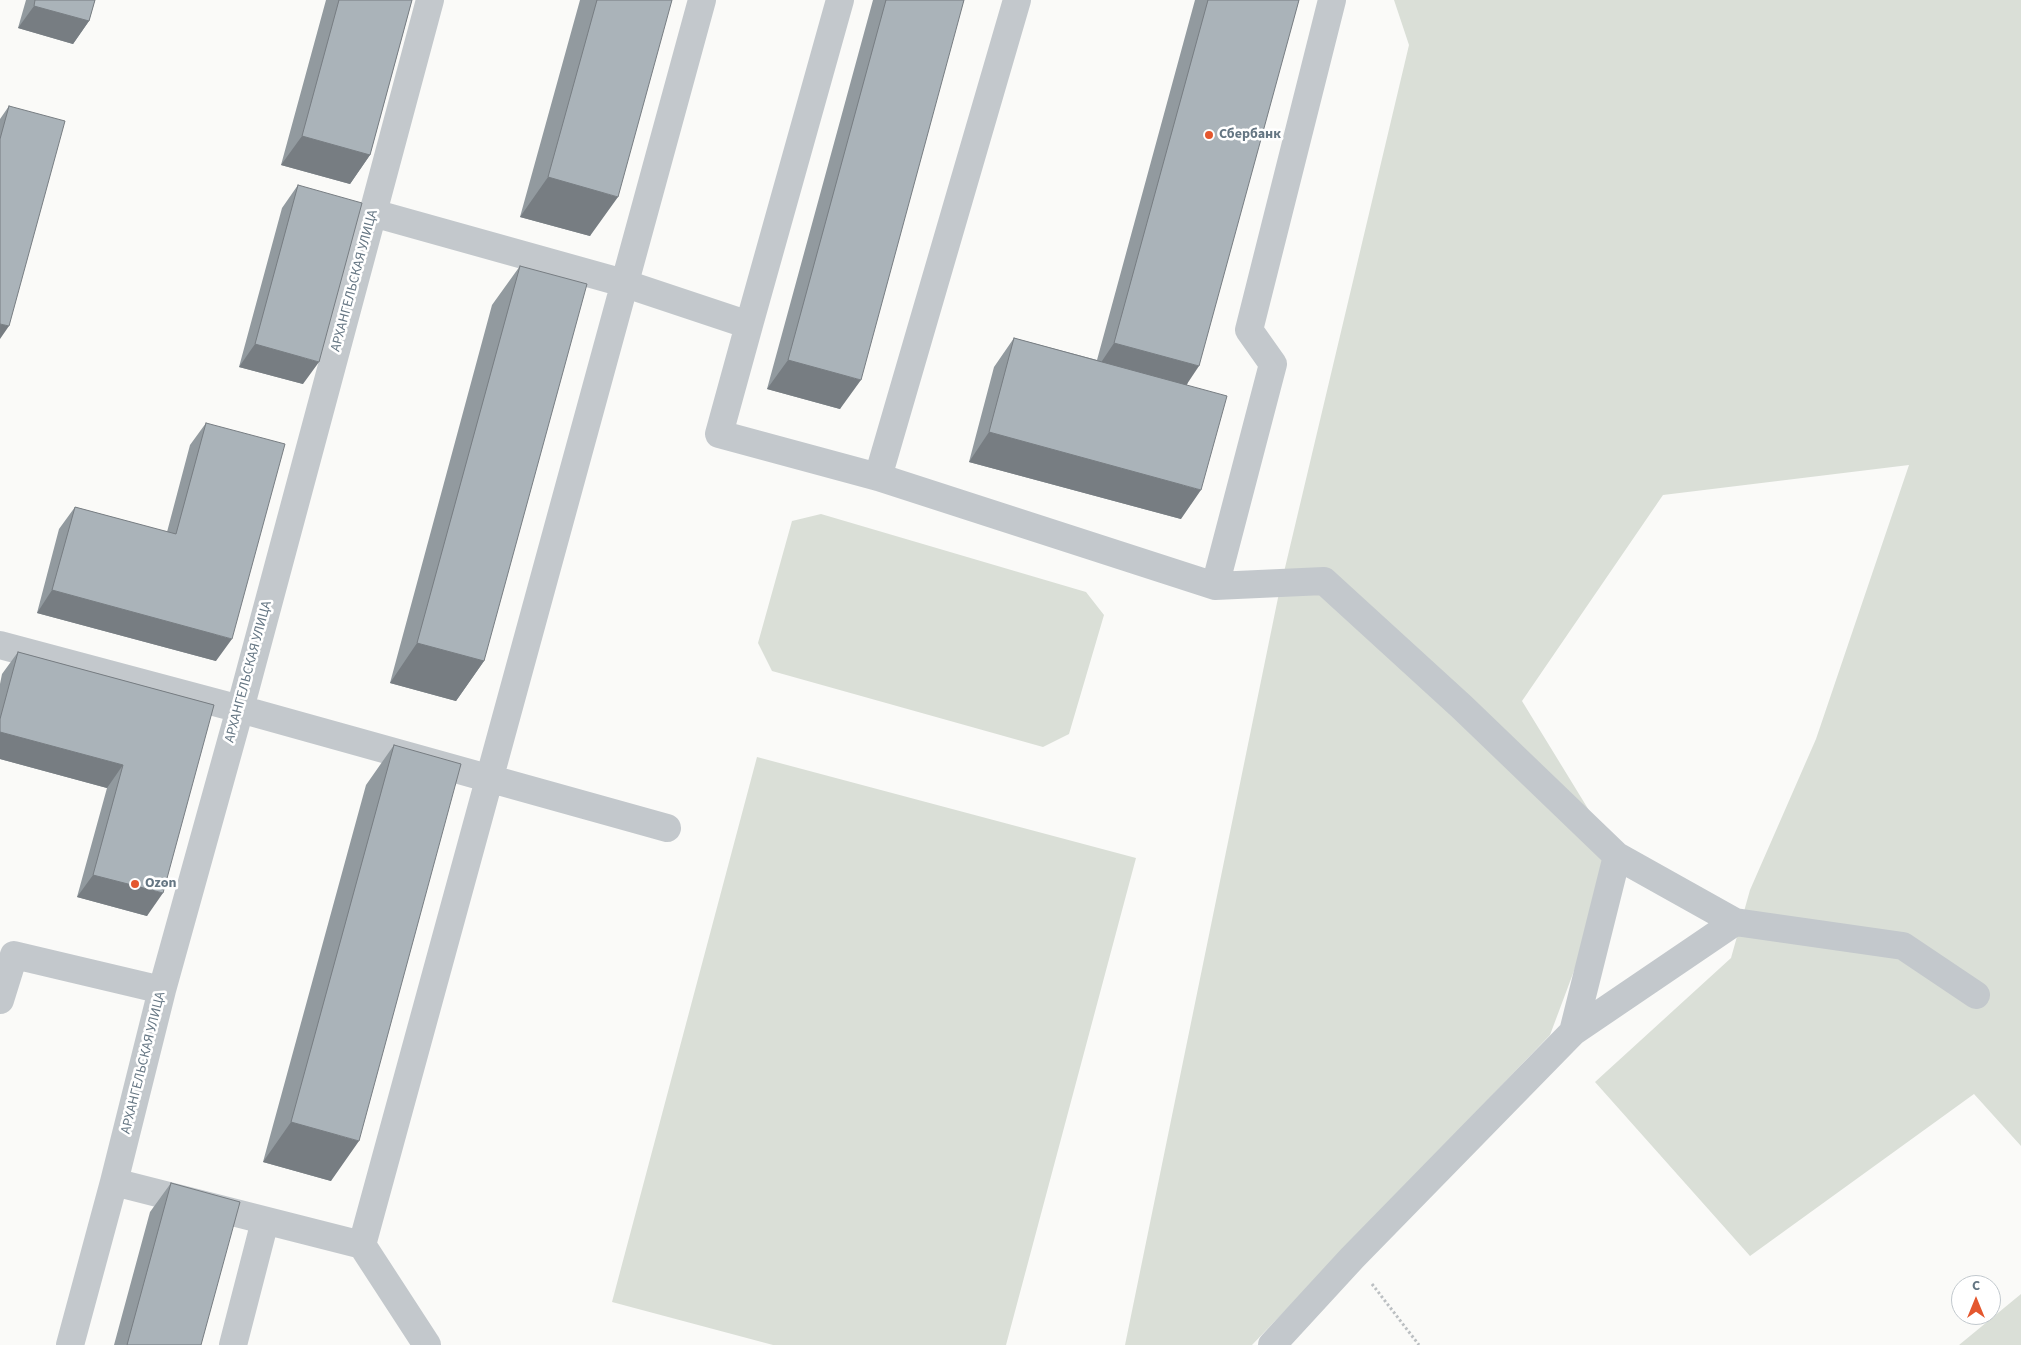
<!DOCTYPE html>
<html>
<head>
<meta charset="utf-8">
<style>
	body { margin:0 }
	#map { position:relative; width:2021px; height:1345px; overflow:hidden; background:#fafaf8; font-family:"Source Sans 3",sans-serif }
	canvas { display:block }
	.north { position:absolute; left:1951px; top:1275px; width:50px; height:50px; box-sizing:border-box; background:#fff; border:1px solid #c1c8cd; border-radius:50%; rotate:0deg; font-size:14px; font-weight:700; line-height:20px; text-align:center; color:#657683 }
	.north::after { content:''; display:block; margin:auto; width:18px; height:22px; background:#e4572e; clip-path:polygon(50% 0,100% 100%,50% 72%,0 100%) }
</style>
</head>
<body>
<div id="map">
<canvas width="2021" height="1345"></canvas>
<div class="north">С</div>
</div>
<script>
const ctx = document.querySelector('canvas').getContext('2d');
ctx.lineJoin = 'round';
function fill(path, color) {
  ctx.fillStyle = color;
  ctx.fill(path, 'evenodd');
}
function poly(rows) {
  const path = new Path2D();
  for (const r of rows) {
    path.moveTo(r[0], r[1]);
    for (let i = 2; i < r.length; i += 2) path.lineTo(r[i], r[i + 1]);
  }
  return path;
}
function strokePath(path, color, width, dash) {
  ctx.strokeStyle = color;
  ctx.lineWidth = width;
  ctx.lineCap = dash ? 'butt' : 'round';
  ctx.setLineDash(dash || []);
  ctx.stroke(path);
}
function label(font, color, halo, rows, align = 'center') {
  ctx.font = font + ' "Source Sans 3",sans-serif';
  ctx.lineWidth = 5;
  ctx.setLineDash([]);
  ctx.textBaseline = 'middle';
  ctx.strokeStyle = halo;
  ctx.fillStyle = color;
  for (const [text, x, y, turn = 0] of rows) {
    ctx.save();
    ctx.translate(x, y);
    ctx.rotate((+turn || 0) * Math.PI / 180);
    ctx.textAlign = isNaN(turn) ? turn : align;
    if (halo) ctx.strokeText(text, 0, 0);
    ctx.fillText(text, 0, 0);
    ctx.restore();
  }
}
fill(poly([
	[1394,0,2021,0,2021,1146,1974,1094,1750,1256,1595,1082,1731,958,1750,890,1816,739,1909,465,1663,495,1522,701,1617,856,1550,1035,1252,1345,1125,1345,1279,593,1409,45],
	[821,514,1086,592,1104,615,1069,734,1043,747,772,671,758,643,792,521],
	[757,757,1136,858,1006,1345,773,1345,612,1302],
	[2021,1294,2021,1345,1959,1345]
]), '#dadfd7');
strokePath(poly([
	[1372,1284,1419,1345]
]), '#bbbfc2', 3, [2.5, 2.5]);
strokePath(poly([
	[373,213,620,282,749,325,719,434,878,477,1215,586,1273,364,1249,330,1332,0],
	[749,325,840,0],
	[878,477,1017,0],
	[1215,586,1324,581,1462,707,1617,856,1735,922],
	[0,645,240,709,667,828],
	[0,1000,14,955,162,990],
	[1573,1032,1617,856],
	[114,1182,362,1245,702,0],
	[362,1245,427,1345],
	[70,1345,114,1182,162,990,240,709,430,0],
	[233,1345,265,1221],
	[1272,1345,1352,1258,1573,1032,1735,922,1903,946,1976,995]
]), '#c3c8cc', 28);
fill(poly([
	[26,0,95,0,89,21,73,44,18,28],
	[326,0,412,0,370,155,350,184,281,165],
	[580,0,672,0,590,236,520,217],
	[873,0,964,0,840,409,767,389],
	[1195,0,1299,0,1187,385,1181,519,969,462,994,367,1014,338,1097,360],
	[9,106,0,339,0,119],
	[298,185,303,384,239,367,282,208],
	[520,266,484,661,456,701,390,683,492,305],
	[206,423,216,661,37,613,59,529,75,507,167,532,190,445],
	[18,652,214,705,147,916,77,897,107,788,0,759,0,684,2,674],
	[394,745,331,1181,263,1162,366,785],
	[171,1183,201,1345,114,1345,150,1212]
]), '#929a9f');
fill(poly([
	[34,6,89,21,73,44,18,28],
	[302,136,370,155,350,184,281,165],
	[548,177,618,197,590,236,520,217],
	[0,324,9,326,0,339],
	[1114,343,1199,366,1179,396,1094,373],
	[255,344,319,362,303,384,239,367],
	[788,360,861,380,840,409,767,389],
	[989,432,1201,490,1181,519,969,462],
	[52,590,232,639,216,661,37,613],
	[417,643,484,661,456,701,390,683],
	[0,732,123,765,107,788,0,759],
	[93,875,163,893,147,916,77,897],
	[291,1122,359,1141,331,1181,263,1162]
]), '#777d82');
const building = poly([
	[35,0,95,0,89,21,34,6,35,0],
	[339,0,412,0,370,155,302,136,339,0],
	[597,0,672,0,618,197,548,177,597,0],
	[886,0,964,0,861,380,788,360,886,0],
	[1208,0,1299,0,1199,366,1114,343,1208,0],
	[9,106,65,121,9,326,0,324,0,139,9,106],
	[298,185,362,203,319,362,255,344,298,185],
	[520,266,587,284,484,661,417,643,520,266],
	[1014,338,1227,396,1201,490,989,432,1014,338],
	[206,423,285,444,232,639,52,590,75,507,176,534,206,423],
	[18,652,214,705,163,893,93,875,123,765,0,732,0,719,18,652],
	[394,745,461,764,359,1141,291,1122,394,745],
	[171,1183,240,1202,201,1345,127,1345,171,1183]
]);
fill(building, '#aab3b9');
strokePath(building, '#777d82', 1);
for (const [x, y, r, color] of [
	[1209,135,5,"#e4572e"],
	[135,884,5,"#e4572e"]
]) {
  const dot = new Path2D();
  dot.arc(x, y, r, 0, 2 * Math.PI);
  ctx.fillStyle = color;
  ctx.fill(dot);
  strokePath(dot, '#fff', 2);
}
label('bold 14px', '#657683', '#fff', [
	["Сбербанк",1219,135],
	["Ozon",145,884]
], 'left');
label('14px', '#657683', '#fff', [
	["АРХАНГЕЛЬСКАЯ УЛИЦА",355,281,-75],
	["АРХАНГЕЛЬСКАЯ УЛИЦА",249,672,-75],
	["АРХАНГЕЛЬСКАЯ УЛИЦА",144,1063,-76]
]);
</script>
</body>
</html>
